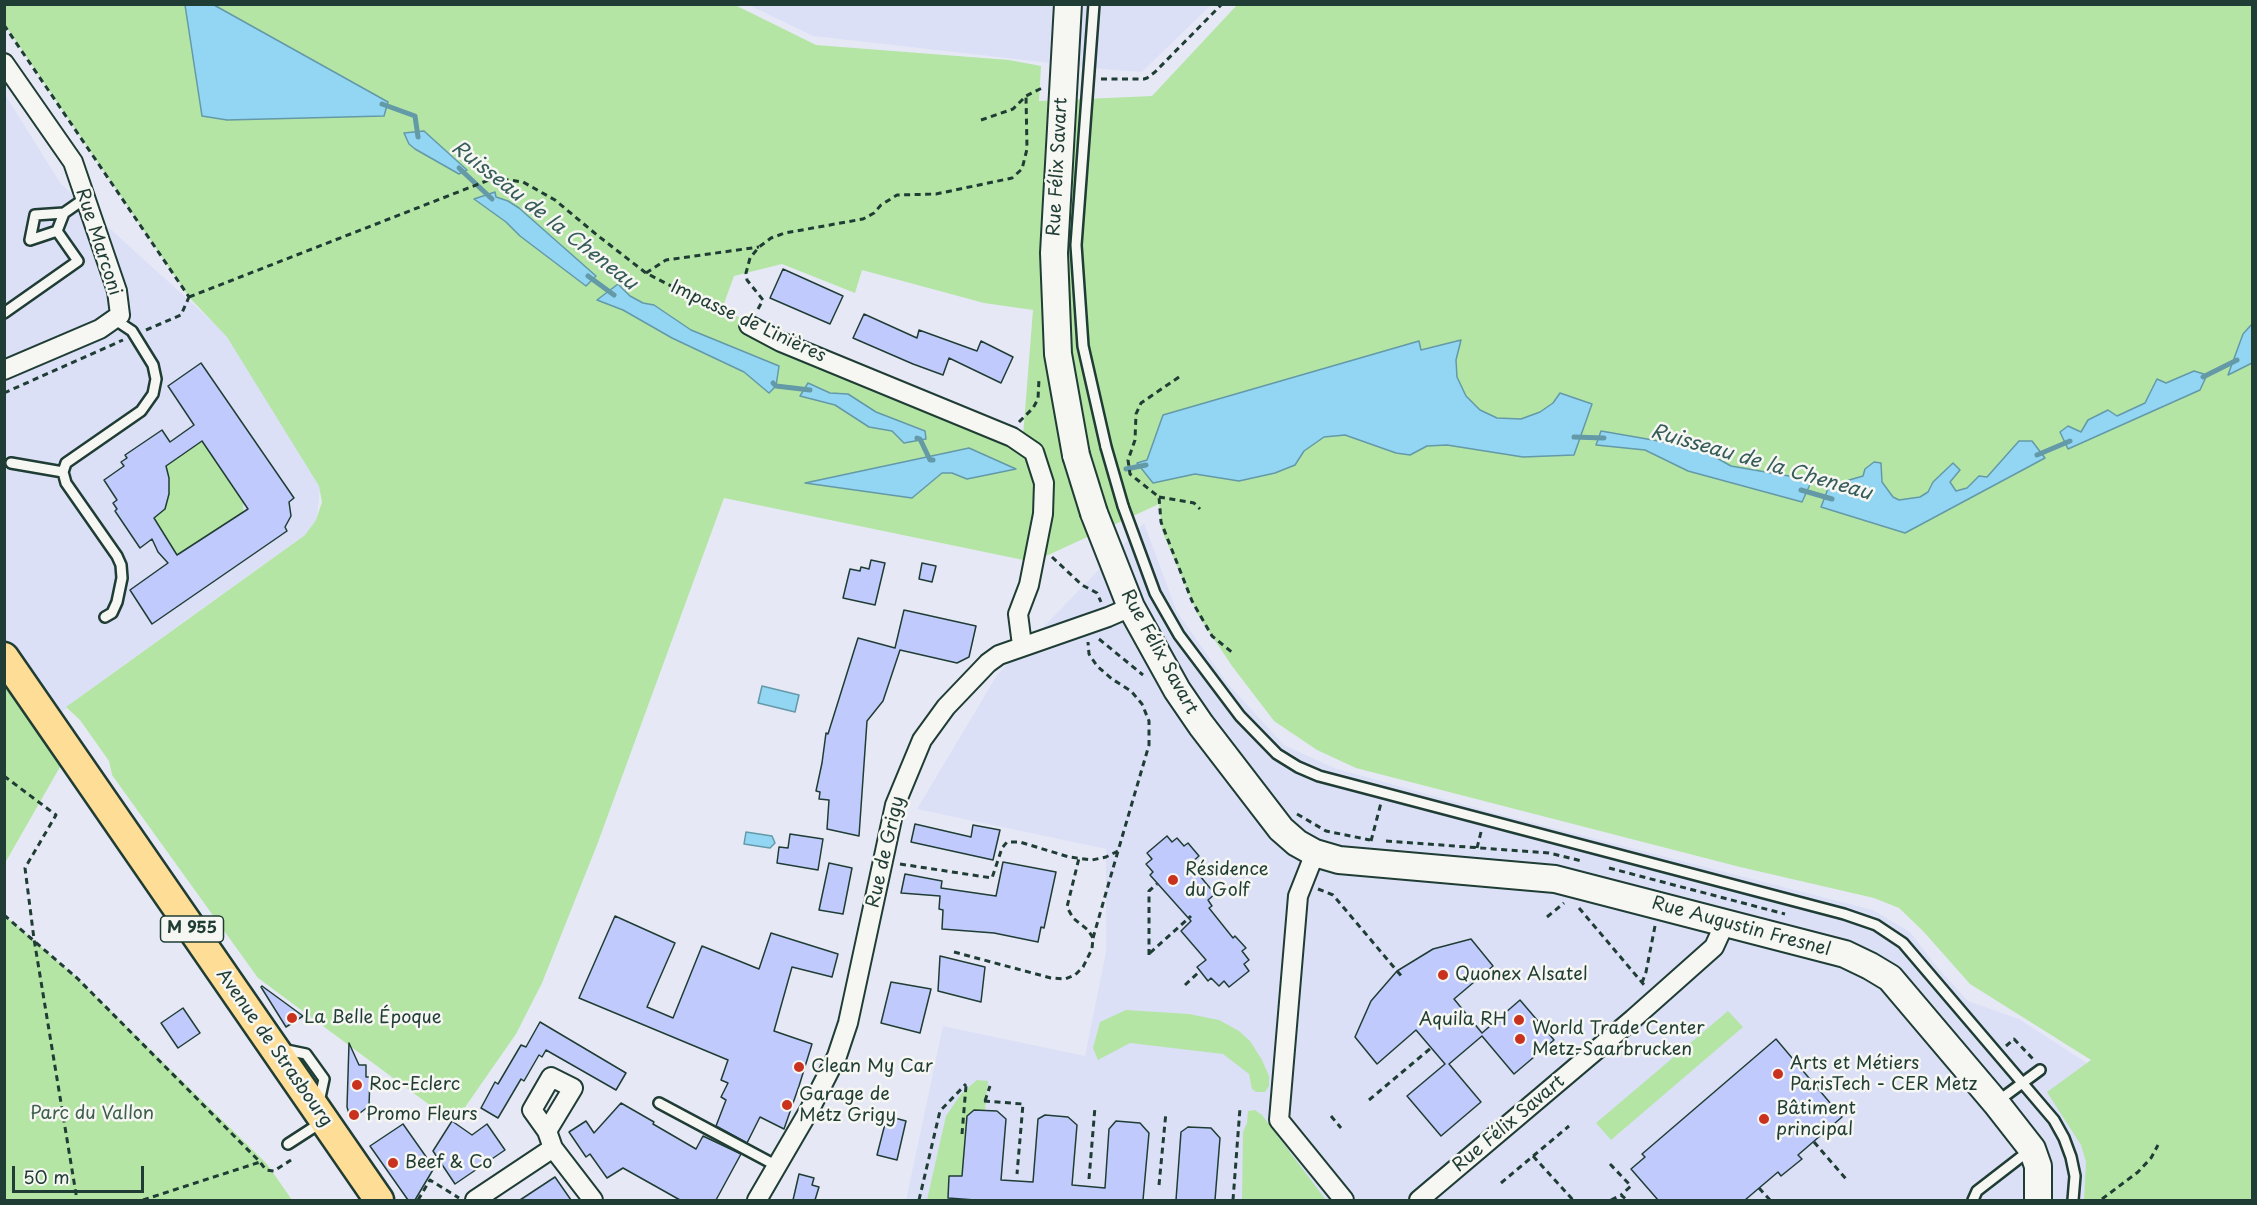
<!DOCTYPE html>
<html>
<head>
<meta charset="utf-8">
<style>
	body { margin:0 }
	#map { position:relative; width:2257px; height:1205px; overflow:hidden; background:#e6e9f5; font-family:"Playpen Sans",sans-serif }
	canvas { display:block }
	.frame { position:absolute; inset:0; border:6px solid #1f3d34; pointer-events:none }
	.scale { position:absolute; left:12px; top:1166px; width:132px; height:27px; box-sizing:border-box; border:3px solid #1f3d34; border-top:0; padding-left:8px; font-size:18px; line-height:21px; white-space:nowrap; color:#1f3d34; -webkit-text-stroke:4px #f6f6f2; paint-order:stroke }
</style>
</head>
<body>
<div id="map">
<canvas width="2257" height="1205"></canvas>
<div class="frame"></div>
<div class="scale">50 m</div>
</div>
<script>
const ctx = document.querySelector('canvas').getContext('2d');
ctx.lineJoin = 'round';
function fill(path, color) {
  ctx.fillStyle = color;
  ctx.fill(path, 'evenodd');
}
function poly(rows) {
  const path = new Path2D();
  for (const r of rows) {
    path.moveTo(r[0], r[1]);
    for (let i = 2; i < r.length; i += 2) path.lineTo(r[i], r[i + 1]);
  }
  return path;
}
function strokePath(path, color, width, dash) {
  ctx.strokeStyle = color;
  ctx.lineWidth = width;
  ctx.lineCap = dash ? 'butt' : 'round';
  ctx.setLineDash(dash || []);
  ctx.stroke(path);
}
function label(font, color, halo, rows, align = 'center') {
  ctx.font = font + ' "Playpen Sans",sans-serif';
  ctx.lineWidth = 5;
  ctx.setLineDash([]);
  ctx.textBaseline = 'middle';
  ctx.strokeStyle = halo;
  ctx.fillStyle = color;
  for (const [text, x, y, turn = 0] of rows) {
    ctx.save();
    ctx.translate(x, y);
    ctx.rotate((+turn || 0) * Math.PI / 180);
    ctx.textAlign = isNaN(turn) ? turn : align;
    if (halo) ctx.strokeText(text, 0, 0);
    ctx.fillText(text, 0, 0);
    ctx.restore();
  }
}
fill(poly([
	[749,5,1211,5,1142,72,1112,70,813,36],
	[4,93,61,184,228,336,320,487,317,519,306,534,85,693,57,716,5,639],
	[1144,523,1177,612,1228,684,1284,745,1334,768,1495,813,1873,910,1910,932,1937,967,1968,1001,2019,1019,2252,1170,2252,1200,906,1200,943,1026,1085,1056,1106,952,1106,849,917,809,997,675]
]), '#dbe0f7');
fill(poly([
	[4,5,735,5,816,45,1009,60,1041,66,1039,101,1152,96,1237,5,2252,5,2252,1200,2084,1200,2086,1162,2081,1145,2047,1092,2091,1060,1970,984,1923,931,1899,908,1874,898,1740,867,1356,768,1317,750,1274,721,1232,666,1198,615,1162,531,1159,504,1033,562,724,498,597,845,542,983,516,1034,454,1123,258,978,112,775,109,761,80,720,66,707,305,535,316,520,322,502,319,486,227,337,189,297,5,25],
	[782,264,855,293,862,270,984,303,1033,310,1023,436,784,339,722,309,734,276],
	[202,441,243,502,243,513,177,555,154,518,166,466],
	[5,676,64,760,5,863],
	[4,915,77,978,267,1164,292,1200,5,1200],
	[1126,1010,1189,1014,1219,1020,1239,1031,1250,1041,1262,1060,1269,1076,1269,1086,1265,1092,1256,1092,1252,1089,1249,1074,1223,1054,1130,1043,1098,1060,1093,1048,1100,1022],
	[1728,1011,1743,1027,1611,1140,1596,1123],
	[977,1080,988,1081,985,1110,974,1110,971,1115,967,1115,963,1164,966,1177,949,1176,948,1198,975,1200,927,1200,946,1116,961,1094],
	[1255,1110,1262,1115,1326,1200,1242,1200,1243,1132,1247,1123,1248,1111]
]), '#b4e5a5');
const water = poly([
	[185,5,214,5,388,102,384,116,227,120,202,116,185,5],
	[424,131,467,170,459,174,415,149,409,144,404,133,424,131],
	[495,192,496,197,508,201,519,208,596,276,586,286,520,236,506,222,474,199,495,192],
	[618,284,630,296,643,303,654,305,691,330,779,366,776,386,769,393,744,372,672,338,623,310,597,300,618,284],
	[2252,324,2252,363,2228,375,2243,334,2252,324],
	[1461,340,1456,360,1457,377,1466,396,1480,410,1497,418,1521,419,1540,412,1553,403,1560,393,1592,404,1574,455,1523,457,1447,445,1427,446,1410,455,1396,453,1345,435,1324,437,1304,451,1295,465,1275,473,1239,481,1195,474,1153,483,1137,463,1147,460,1163,415,1419,341,1421,350,1461,340],
	[2194,371,2207,375,2200,390,2068,449,2060,432,2068,426,2081,432,2088,420,2108,410,2117,416,2145,403,2157,379,2166,383,2194,371],
	[808,383,830,393,848,394,876,412,925,431,926,439,904,443,892,431,869,427,835,405,800,396,808,383],
	[1601,431,1699,448,1731,466,1812,480,1802,502,1688,471,1645,450,1596,445,1601,431],
	[2019,441,2032,441,2045,458,1905,533,1821,507,1829,486,1863,476,1865,469,1874,462,1881,463,1882,482,1893,497,1899,500,1920,497,1928,492,1933,482,1953,463,1960,470,1950,482,1956,491,1967,488,1979,476,1987,477,2019,441],
	[969,448,1016,469,967,479,952,473,942,473,912,498,805,483,969,448],
	[762,686,799,695,795,712,758,703,762,686],
	[746,832,772,836,775,843,770,848,744,844,746,832]
]);
fill(water, '#92d6f4');
strokePath(water, '#6499a7', 1.5);
strokePath(poly([
	[382,104,415,116,418,137],
	[459,168,492,199],
	[588,276,614,295],
	[2203,377,2237,360],
	[773,383,776,386,810,390],
	[1574,437,1604,438],
	[917,438,920,439,930,460,933,460],
	[2037,455,2070,441],
	[1126,469,1146,465],
	[1801,490,1832,499]
]), '#6499a7', 5);
const building = poly([
	[783,269,843,296,830,324,770,298,783,269],
	[864,314,917,338,919,330,977,351,981,341,1013,357,1001,383,949,358,943,375,913,364,853,338,864,314],
	[201,363,294,498,289,502,291,516,285,527,287,531,152,624,130,590,168,563,158,552,152,539,140,548,115,511,117,509,113,503,117,500,104,480,124,466,121,462,127,458,125,455,162,430,170,442,194,425,168,386,201,363],
	[202,441,248,509,177,555,154,518,165,509,169,494,169,478,166,466,202,441],
	[871,560,885,563,875,605,843,598,850,569,860,571,861,567,869,569,871,560],
	[922,563,936,566,932,582,919,579,922,563],
	[904,610,976,626,969,657,957,663,900,650,883,701,867,721,859,836,827,829,829,800,819,799,820,792,816,791,822,763,826,733,828,734,858,638,895,648,904,610],
	[915,824,971,837,973,825,1000,830,993,860,911,842,915,824],
	[790,834,823,839,818,870,777,863,779,847,788,848,790,834],
	[1167,836,1172,842,1177,838,1184,846,1188,843,1199,856,1190,864,1215,894,1208,900,1212,906,1209,908,1233,938,1235,936,1246,948,1242,951,1249,960,1244,964,1249,971,1229,987,1224,981,1219,986,1211,978,1208,981,1197,967,1206,960,1181,931,1191,921,1150,875,1153,872,1146,864,1152,859,1147,853,1167,836],
	[1003,862,1056,872,1044,928,1041,927,1038,942,994,933,942,929,943,910,939,909,940,896,901,893,905,874,942,881,941,888,996,896,1003,862],
	[829,863,852,868,843,914,819,910,829,863],
	[615,916,675,943,647,1007,673,1018,702,946,759,969,771,933,838,954,832,977,792,967,774,1031,812,1044,799,1086,784,1129,760,1117,747,1143,716,1126,726,1100,721,1097,728,1083,721,1080,728,1060,579,998,615,916],
	[1471,939,1493,966,1454,999,1482,1033,1520,1000,1554,1040,1514,1074,1482,1036,1449,1064,1481,1102,1441,1136,1407,1096,1445,1064,1416,1030,1377,1064,1355,1037,1371,1001,1397,971,1433,949,1471,939],
	[940,956,985,967,981,1002,938,991,940,956],
	[891,982,931,989,920,1033,881,1023,891,982],
	[262,986,303,1016,286,1027,261,987,262,986],
	[183,1008,200,1033,178,1048,161,1023,183,1008],
	[540,1022,626,1073,616,1090,546,1050,542,1057,539,1055,524,1081,521,1079,498,1118,481,1108,495,1082,498,1084,521,1045,526,1047,540,1022],
	[1776,1039,1842,1117,1798,1155,1802,1159,1781,1176,1778,1172,1745,1200,1658,1200,1631,1169,1645,1157,1642,1154,1776,1039],
	[349,1043,359,1065,366,1065,366,1077,370,1077,369,1106,351,1120,347,1107,349,1043],
	[621,1103,654,1122,653,1124,696,1149,703,1136,741,1154,716,1200,680,1200,623,1168,607,1178,590,1154,586,1157,569,1132,586,1121,594,1133,621,1103],
	[974,1110,997,1111,1006,1119,1001,1180,1033,1182,1038,1119,1045,1115,1068,1117,1077,1125,1072,1185,1105,1188,1109,1129,1116,1121,1140,1123,1149,1133,1143,1200,975,1200,948,1198,949,1176,962,1176,967,1116,974,1110],
	[887,1116,906,1121,897,1160,877,1155,887,1116],
	[452,1121,472,1135,487,1124,505,1150,455,1184,433,1151,452,1121],
	[403,1124,434,1168,415,1200,408,1200,370,1146,403,1124],
	[1188,1127,1211,1128,1220,1138,1215,1200,1176,1200,1181,1132,1188,1127],
	[799,1174,814,1178,812,1185,819,1187,815,1200,793,1200,799,1174],
	[555,1177,571,1200,520,1200,555,1177]
]);
fill(building, '#c1cafc');
strokePath(building, '#1f3d34', 1.5);
const lane = poly([
	[1094,4,1076,245,1083,346,1106,447],
	[64,213,35,215,30,240,57,231,64,213,84,199],
	[4,313,78,261,57,231],
	[11,463,63,472],
	[1123,506,1155,593,1179,635,1240,716,1277,754,1298,767,1319,776,1844,914,1876,925,1903,943,2054,1120,2064,1138,2071,1157,2075,1176,2073,1200],
	[105,617,112,613,117,602,122,578,121,565,117,556,66,483,63,472,66,463,141,411,153,394,156,379,153,365,132,331,114,319],
	[282,1049,306,1054,324,1079,319,1102],
	[1998,1101,2040,1070],
	[659,1103,777,1166],
	[288,1144,322,1122],
	[1973,1200,1977,1191,2030,1150]
]);
const street = poly([
	[4,63,73,162,117,291,120,315,100,329,4,370],
	[749,325,781,342,1012,437,1034,452,1044,483,1043,514,1029,585,1018,614,1022,645],
	[1315,853,1298,896,1279,1120,1344,1200],
	[547,1131,532,1110,551,1077,573,1088,547,1131,553,1148],
	[475,1200,553,1148,593,1200],
	[757,1200,810,1109,837,1056,848,1023,895,805,922,740,946,707,988,663,999,655,1108,617,1131,607],
	[1419,1200,1633,1019,1714,947,1725,923]
]);
const secondary = poly([
	[1068,4,1054,253,1058,354,1076,455],
	[1094,513,1131,607,1177,690,1201,725,1281,829,1297,843,1315,853,1339,860,1555,879,1845,954,1870,966,1890,978,1996,1103,2032,1149,2038,1166,2038,1200]
]);
const primary = poly([
	[4,657,379,1200]
]);
strokePath(lane, '#1f3d34', 14);
strokePath(street, '#1f3d34', 22);
strokePath(secondary, '#1f3d34', 30);
strokePath(primary, '#1f3d34', 33);
strokePath(poly([
	[4,25,189,297],
	[1101,79,1144,79,1147,78,1155,72,1222,4],
	[981,120,1013,109,1026,96,1042,88],
	[646,273,666,260,759,247],
	[189,297,494,178,523,182,555,200,597,235,646,273,735,319],
	[758,309,763,300,747,280,746,273,750,258,759,247,771,238,785,233,863,219,874,213,881,205,897,195,936,194,1012,178,1022,169,1027,149,1026,96],
	[146,330,181,315,189,297],
	[1179,377,1141,403,1136,414,1135,440,1128,460,1130,474,1159,497,1161,522,1192,601,1212,636,1233,653],
	[4,393,123,340],
	[1019,422,1033,408,1038,399,1039,379],
	[1159,497,1194,503,1200,509],
	[1052,557,1082,585,1097,593,1101,602],
	[1099,639,1143,675],
	[4,776,56,815,25,868,34,939,77,1200],
	[1297,814,1326,831,1370,840],
	[1371,841,1381,803],
	[1386,841,1549,853,1582,861],
	[1477,848,1481,832],
	[900,864,992,878,1002,848,1007,842,1020,842,1069,857,1092,860,1106,857,1118,851,1149,745,1149,721,1142,704,1131,691,1112,679,1097,666,1089,654,1088,642],
	[1609,868,1785,914],
	[1318,889,1333,895,1403,978],
	[1579,908,1645,986],
	[4,915,77,978,260,1162,266,1170,274,1171,291,1160],
	[1547,917,1564,903],
	[1093,938,1118,851],
	[954,952,1051,978,1065,979,1075,975,1083,967,1092,949,1093,938,1088,930,1073,918,1067,907,1079,858],
	[1150,953,1191,916],
	[1149,955,1149,891,1157,884],
	[1642,983,1646,972,1655,926],
	[1185,985,1200,971],
	[2006,1046,2014,1039,2033,1059],
	[1369,1100,1431,1048],
	[984,1101,1023,1104,1017,1174],
	[985,1101,990,1086],
	[1331,1116,1341,1128],
	[962,1134,966,1086],
	[1814,1142,1846,1179],
	[1533,1156,1573,1200],
	[1610,1164,1631,1186,1621,1195],
	[1089,1179,1095,1107],
	[1501,1183,1569,1126],
	[1159,1185,1166,1112],
	[1759,1188,1770,1200],
	[2102,1199,2138,1172,2151,1158,2158,1145],
	[143,1200,260,1162],
	[418,1200,430,1180,459,1198],
	[919,1200,940,1111,966,1084],
	[1233,1200,1240,1108],
	[1611,1200,1621,1195,1627,1200]
]), '#1f3d34', 3, [6, 4.5]);
strokePath(lane, '#f6f6f2', 9);
strokePath(street, '#f6f6f2', 18);
strokePath(secondary, '#f6f6f2', 26);
strokePath(primary, '#fedd96', 28);
const laneBridge = poly([
	[1106,447,1123,506]
]);
const secondaryBridge = poly([
	[1076,455,1094,513]
]);
strokePath(laneBridge, '#1f3d34', 14, []);
strokePath(secondaryBridge, '#1f3d34', 30, []);
strokePath(laneBridge, '#f6f6f2', 9);
strokePath(secondaryBridge, '#f6f6f2', 26);
for (const [x, y, r, color] of [
	[1173,880,6,"#c8321e"],
	[1443,975,6,"#c8321e"],
	[292,1018,6,"#c8321e"],
	[1519,1020,6,"#c8321e"],
	[1520,1039,6,"#c8321e"],
	[799,1067,6,"#c8321e"],
	[1778,1074,6,"#c8321e"],
	[357,1085,6,"#c8321e"],
	[787,1105,6,"#c8321e"],
	[354,1115,6,"#c8321e"],
	[1764,1119,6,"#c8321e"],
	[393,1163,6,"#c8321e"]
]) {
  const dot = new Path2D();
  dot.arc(x, y, r, 0, 2 * Math.PI);
  ctx.fillStyle = color;
  ctx.fill(dot);
  strokePath(dot, '#f6f6f2', 2);
}
for (const [x, y, w] of [
	[192,929,63]
]) {
  const box = new Path2D();
  box.roundRect(x - w / 2, y - 13, w, 26, 4.5);
  ctx.fillStyle = '#f6f6f2';
  ctx.fill(box);
  strokePath(box, '#1f3d34', 1.5);
}
label('bold 16px', '#1f3d34', null, [
	["M 955",192,929]
]);
label('18px', '#1f3d34', '#f6f6f2', [
	["Rue Félix Savart",1058,167,-87],
	["Rue Marconi",98,242,72],
	["Impasse de Linières",748,322,25],
	["Rue Félix Savart",1159,652,61],
	["Rue de Grigy",886,852,-77],
	["Rue Augustin Fresnel",1741,927,15],
	["Avenue de Strasbourg",274,1048,55],
	["Rue Félix Savart",1509,1124,-40]
]);
label('18px', '#1f3d34', '#f6f6f2', [
	["Résidence",1185,870],
	["du Golf",1185,891],
	["Quonex Alsatel",1455,975],
	["La Belle Époque",304,1018],
	["Aquila RH",1507,1020,"right"],
	["World Trade Center",1532,1029],
	["Metz-Saarbrucken",1532,1050],
	["Arts et Métiers",1790,1064],
	["ParisTech - CER Metz",1790,1085],
	["Clean My Car",811,1067],
	["Roc-Eclerc",369,1085],
	["Garage de",799,1095],
	["Metz Grigy",799,1116],
	["Bâtiment",1776,1109],
	["principal",1776,1130],
	["Promo Fleurs",366,1115],
	["Beef & Co",405,1163]
], 'left');
label('18px', '#3d5f4b', '#f6f6f2', [
	["Parc du Vallon",92,1114]
]);
label('italic 20px', '#365c5a', '#f6f6f2', [
	["Ruisseau de la Cheneau",544,216,38],
	["Ruisseau de la Cheneau",1761,463,16]
]);
</script>
</body>
</html>
